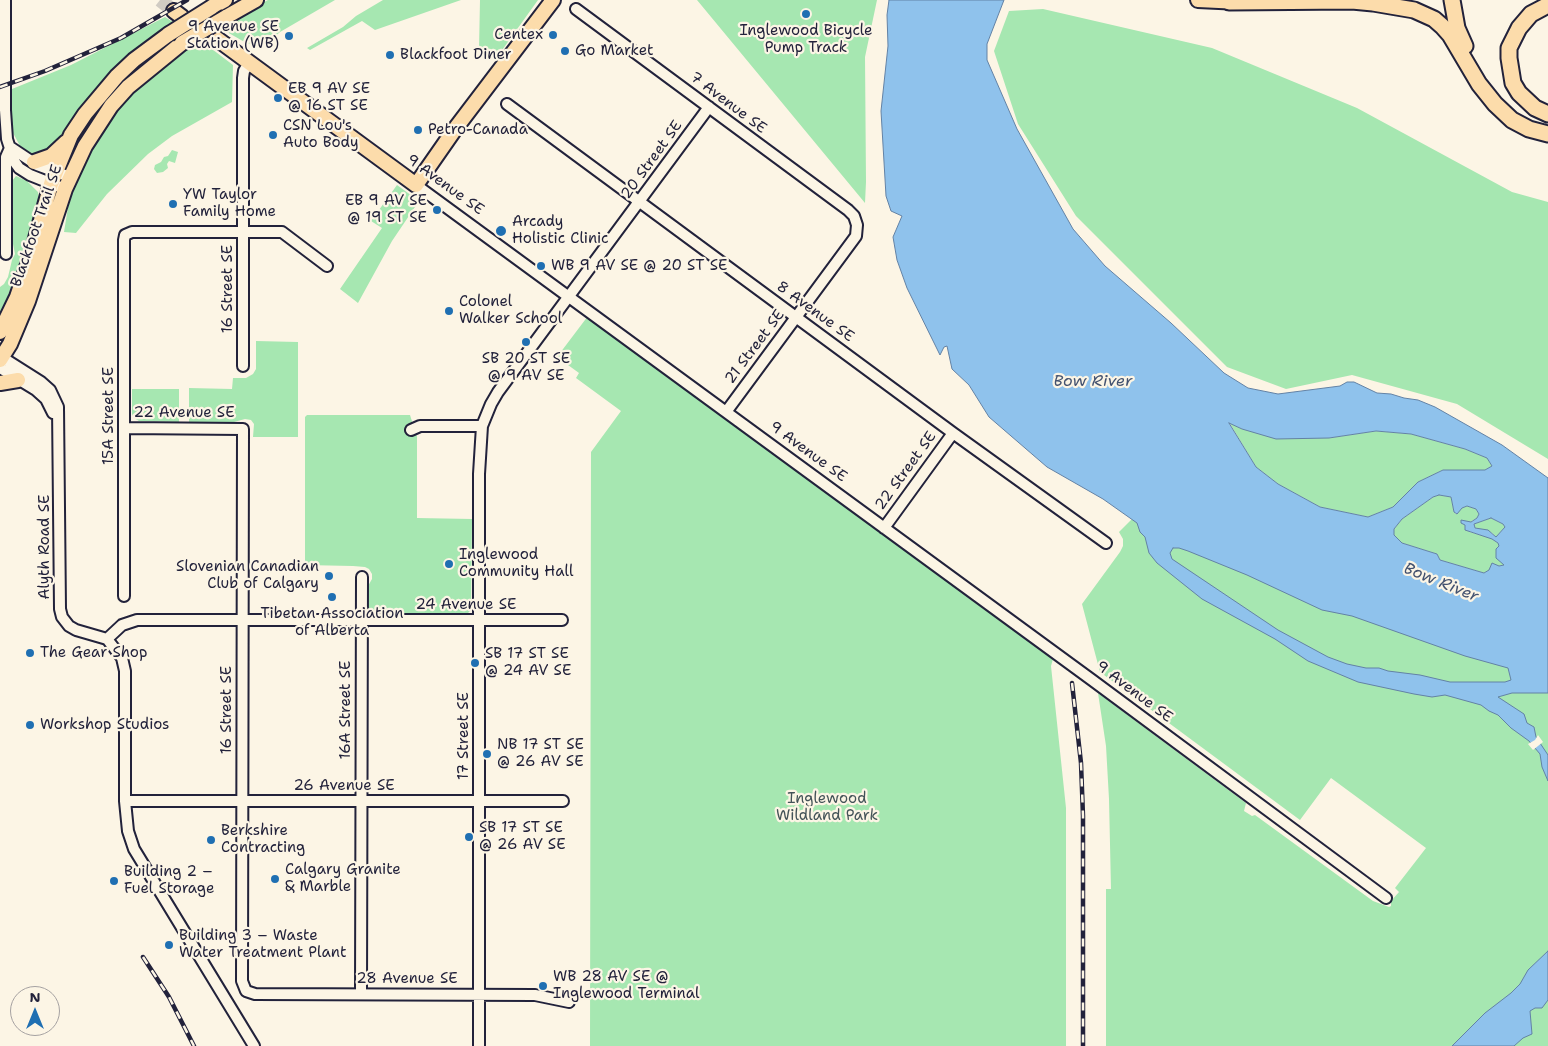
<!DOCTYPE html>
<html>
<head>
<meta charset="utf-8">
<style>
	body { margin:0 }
	#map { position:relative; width:1548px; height:1046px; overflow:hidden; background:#fcf5e5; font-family:"Shantell Sans",sans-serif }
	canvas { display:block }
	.north { position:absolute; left:10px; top:986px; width:50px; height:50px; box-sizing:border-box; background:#fcf5e5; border:1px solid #a5a1a1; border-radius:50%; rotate:0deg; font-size:14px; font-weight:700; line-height:20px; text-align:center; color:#22223b }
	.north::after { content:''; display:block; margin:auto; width:18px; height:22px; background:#1f6fb2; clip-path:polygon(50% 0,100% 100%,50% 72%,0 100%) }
</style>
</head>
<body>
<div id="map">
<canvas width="1548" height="1046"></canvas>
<div class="north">N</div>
</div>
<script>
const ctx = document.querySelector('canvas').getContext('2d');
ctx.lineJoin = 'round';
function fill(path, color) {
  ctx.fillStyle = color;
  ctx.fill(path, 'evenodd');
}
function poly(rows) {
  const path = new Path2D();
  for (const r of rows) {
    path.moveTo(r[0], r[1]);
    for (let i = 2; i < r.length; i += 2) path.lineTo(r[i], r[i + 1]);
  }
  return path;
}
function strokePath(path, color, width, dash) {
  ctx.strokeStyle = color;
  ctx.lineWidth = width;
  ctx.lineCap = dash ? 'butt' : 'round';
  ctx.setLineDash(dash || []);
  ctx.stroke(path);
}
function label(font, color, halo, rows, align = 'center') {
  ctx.font = font + ' "Shantell Sans",sans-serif';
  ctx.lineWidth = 4.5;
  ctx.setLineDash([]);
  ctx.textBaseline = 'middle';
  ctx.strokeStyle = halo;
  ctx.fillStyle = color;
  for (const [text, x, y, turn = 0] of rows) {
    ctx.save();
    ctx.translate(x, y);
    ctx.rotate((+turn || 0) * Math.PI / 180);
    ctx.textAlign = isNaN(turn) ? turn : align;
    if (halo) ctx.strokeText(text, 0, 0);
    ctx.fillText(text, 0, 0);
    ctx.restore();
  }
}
fill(poly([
	[268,0,335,0,280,32,268,43,261,45,248,44,227,32,237,27,231,20],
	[383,0,461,0,375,30,362,21,310,50,307,48,343,27,356,16],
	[480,0,538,0,495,60,479,50],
	[697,0,877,0,865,57,866,182,865,203],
	[1043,9,1212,48,1357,108,1512,192,1548,202,1548,459,1457,404,1352,375,1286,389,1227,367,1076,216,1018,124,994,51,1009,11],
	[165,17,173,22,125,60,101,85,79,110,54,147,48,152,36,156,31,154,20,146,12,131,12,89,71,65],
	[173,36,177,39,149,59,121,86,69,163,66,161,83,128,117,83],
	[200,40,233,65,232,102,172,136,148,154,107,194,76,233,64,232,69,201,74,185,86,156,112,114,132,92,182,50],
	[172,150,178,152,175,163,169,161,167,164,168,168,163,172,157,173,154,169,155,165,161,162,164,157,168,156],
	[16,176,27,181,38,192,39,198,19,266,0,317,0,287,4,284,8,277,12,260,15,254,12,239,12,181],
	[397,185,419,201,392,241,358,303,340,289,382,228,371,221],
	[588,316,1053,659,1051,666,1066,808,1066,1046,590,1046,591,452,621,411,576,378,579,373,557,357],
	[256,341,298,342,298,437,253,437,254,424,251,420,245,419,234,422,189,422,189,388,232,389,233,378,246,378,253,374,256,369],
	[132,389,179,389,179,422,139,421,134,418,132,414],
	[307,415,410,415,417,437,417,518,472,519,471,610,468,613,375,613,369,609,367,603,368,586,372,579,372,574,369,569,365,567,353,566,305,565,305,417],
	[1229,422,1242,429,1329,438,1376,431,1411,434,1465,449,1487,458,1492,466,1486,470,1443,470,1418,482,1393,507,1368,517,1320,507,1278,484,1256,467],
	[1439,495,1451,497,1454,512,1456,514,1462,508,1467,506,1476,509,1479,514,1477,518,1465,525,1470,532,1492,538,1498,543,1505,565,1499,566,1484,573,1440,560,1437,554,1402,543,1394,535,1394,529,1402,519,1433,497],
	[1135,516,1548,659,1548,1046,1106,1046,1106,889,1111,889,1109,799,1106,746,1098,693,1246,803,1244,811,1252,816,1255,815,1373,901,1389,907,1391,906,1391,901,1399,892,1395,888,1426,848,1331,778,1300,820,1100,672,1082,604,1120,552,1123,546,1123,539,1119,532],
	[1491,518,1503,524,1505,527,1496,537,1492,533,1475,528,1474,524]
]), '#a6e7b1');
const water = poly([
	[889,0,1004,0,987,44,987,60,1017,129,1073,229,1105,266,1171,323,1224,373,1248,388,1278,394,1340,386,1347,382,1354,382,1377,393,1391,394,1404,398,1418,400,1435,407,1502,445,1548,478,1548,693,1512,693,1498,697,1524,714,1527,723,1534,727,1536,737,1548,755,1548,781,1542,767,1540,754,1529,741,1511,728,1498,715,1489,711,1481,705,1445,695,1432,697,1414,694,1358,682,1308,661,1275,639,1202,599,1157,563,1149,553,1145,537,1140,532,1137,523,1103,499,1047,467,989,417,969,385,952,369,947,346,944,347,940,355,907,288,897,260,893,237,902,216,891,211,886,196,881,111,888,46,887,15,889,0],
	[1229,423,1242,429,1276,439,1329,438,1376,431,1411,434,1465,449,1487,458,1492,466,1485,470,1443,470,1418,482,1393,507,1368,517,1320,507,1278,484,1256,467,1229,423],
	[1439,495,1451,497,1454,512,1457,514,1462,508,1467,506,1476,509,1479,514,1477,518,1471,522,1461,520,1461,523,1465,525,1465,530,1492,539,1498,543,1499,546,1496,549,1496,558,1504,565,1499,566,1492,563,1489,570,1484,573,1440,560,1437,554,1402,543,1394,535,1394,529,1402,519,1433,497,1439,495],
	[1491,518,1503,524,1505,527,1496,537,1488,530,1475,528,1474,524,1491,518],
	[1173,548,1179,548,1188,551,1247,575,1322,610,1352,616,1465,656,1508,668,1511,680,1505,682,1450,682,1420,675,1388,671,1379,668,1366,668,1347,664,1328,657,1278,630,1172,559,1170,553,1173,548],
	[1548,951,1548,1000,1542,1008,1535,1008,1530,1011,1532,1034,1523,1038,1514,1046,1452,1046,1485,1013,1511,993,1520,984,1528,970,1548,951]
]);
fill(water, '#8fc2ec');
strokePath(water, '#6382a5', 1);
fill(poly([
	[1538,735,1543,742,1533,750,1528,744,1535,740]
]), '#fcf5e5');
strokePath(poly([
	[160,0,174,11]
]), '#d0cbc3', 14, [14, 7]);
const minor = poly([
	[5,0,5,110,7,139,14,161,19,168,30,175,65,189],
	[576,9,848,210,854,216,857,225,856,236,726,412],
	[507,104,953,433,1106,543],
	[10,147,37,165,70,177],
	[416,185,1092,680,1386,898],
	[6,254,6,157,10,148],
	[0,356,41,382,50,390,58,407,60,609,62,617,69,626,76,630,107,639,122,658,125,671,125,801,128,831,134,849,254,1046],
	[243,366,243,78,244,71,249,63],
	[0,368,36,390,46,399,53,413],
	[124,428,243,429,242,981,246,991,255,994,535,995,569,1002],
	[411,430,420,426,482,426],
	[884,528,953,433],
	[124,596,124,240,125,235,132,232,282,232,327,266],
	[107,639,122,625,137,620,562,620],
	[125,801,563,801],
	[361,994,362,577],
	[479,1046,479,474,482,426,491,404,498,392,709,107]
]);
const major = poly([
	[1198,0,1240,2],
	[212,7,225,0],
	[174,11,182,17],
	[226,17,256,0],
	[209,33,416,185,455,129,553,0],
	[34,162,51,156,66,142],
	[0,332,17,297,32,253,51,184,71,135,85,114,117,76,134,60,169,34],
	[0,360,10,344,28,301,65,189,85,146,111,106,128,87,182,43],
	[0,383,18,380]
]);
const highway = poly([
	[1452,0,1457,28,1465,46],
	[1229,2,1352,1,1373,3,1414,10,1434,19,1442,26,1450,35,1479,84,1495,104,1512,120,1529,129,1548,134],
	[1548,5,1531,14,1519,28,1509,48,1509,58,1513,83,1519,93,1535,108,1548,114]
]);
strokePath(minor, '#22223b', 14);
strokePath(major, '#22223b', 18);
strokePath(highway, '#22223b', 19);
strokePath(minor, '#fcf5e5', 10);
strokePath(major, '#fcdcab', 14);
strokePath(highway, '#fcdcab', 15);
const rail = poly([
	[0,87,45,71,121,38,187,0],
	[1072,683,1081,763,1083,816,1083,1046],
	[143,957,169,997,194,1046]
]);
strokePath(rail, '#22223b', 4.5);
strokePath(rail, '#fcf5e5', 2.5, [8]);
const majorBridge = poly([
	[169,34,212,7],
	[182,43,226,17]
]);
strokePath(majorBridge, '#22223b', 18, []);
strokePath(majorBridge, '#fcdcab', 14);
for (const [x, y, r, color] of [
	[806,14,5,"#1f6fb2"],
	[553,35,5,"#1f6fb2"],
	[289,36,5,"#1f6fb2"],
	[565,51,5,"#1f6fb2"],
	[390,55,5,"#1f6fb2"],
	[278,98,5,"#1f6fb2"],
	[418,130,5,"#1f6fb2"],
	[273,135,5,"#1f6fb2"],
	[173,204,5,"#1f6fb2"],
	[437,210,5,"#1f6fb2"],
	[501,231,6,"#1f6fb2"],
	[541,266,5,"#1f6fb2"],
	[449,311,5,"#1f6fb2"],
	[526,342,5,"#1f6fb2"],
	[449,564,5,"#1f6fb2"],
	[329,576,5,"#1f6fb2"],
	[332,597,5,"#1f6fb2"],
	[30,653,5,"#1f6fb2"],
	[475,663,5,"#1f6fb2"],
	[30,725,5,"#1f6fb2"],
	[487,754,5,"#1f6fb2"],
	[469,837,5,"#1f6fb2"],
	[211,840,5,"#1f6fb2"],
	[275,879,5,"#1f6fb2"],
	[114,881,5,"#1f6fb2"],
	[169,945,5,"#1f6fb2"],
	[543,986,5,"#1f6fb2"]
]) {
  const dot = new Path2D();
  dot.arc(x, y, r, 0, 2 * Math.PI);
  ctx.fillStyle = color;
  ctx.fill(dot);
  strokePath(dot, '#fcf5e5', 2);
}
label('15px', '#22223b', '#fcf5e5', [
	["9 Avenue SE",279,27,"right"],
	["Station (WB)",279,44,"right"],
	["Inglewood Bicycle",806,31,"center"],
	["Pump Track",806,48,"center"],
	["Centex",543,35,"right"],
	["Go Market",575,51],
	["Blackfoot Diner",400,55],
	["EB 9 AV SE",288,89],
	["@ 16 ST SE",288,106],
	["CSN Lou's",283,126],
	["Auto Body",283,143],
	["Petro-Canada",428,130],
	["YW Taylor",183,195],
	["Family Home",183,212],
	["EB 9 AV SE",427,201,"right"],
	["@ 19 ST SE",427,218,"right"],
	["Arcady",512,222],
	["Holistic Clinic",512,239],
	["WB 9 AV SE @ 20 ST SE",551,266],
	["Colonel",459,302],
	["Walker School",459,319],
	["SB 20 ST SE",526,359,"center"],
	["@ 9 AV SE",526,376,"center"],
	["Inglewood",459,555],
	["Community Hall",459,572],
	["Slovenian Canadian",319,567,"right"],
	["Club of Calgary",319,584,"right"],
	["Tibetan Association",332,614,"center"],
	["of Alberta",332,631,"center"],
	["The Gear Shop",40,653],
	["SB 17 ST SE",485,654],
	["@ 24 AV SE",485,671],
	["Workshop Studios",40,725],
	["NB 17 ST SE",497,745],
	["@ 26 AV SE",497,762],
	["SB 17 ST SE",479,828],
	["@ 26 AV SE",479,845],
	["Berkshire",221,831],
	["Contracting",221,848],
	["Calgary Granite",285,870],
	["& Marble",285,887],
	["Building 2 –",124,872],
	["Fuel Storage",124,889],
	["Building 3 – Waste",179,936],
	["Water Treatment Plant",179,953],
	["WB 28 AV SE @",553,977],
	["Inglewood Terminal",553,994]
], 'left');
label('15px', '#22223b', '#fcf5e5', [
	["7 Avenue SE",728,103,37],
	["20 Street SE",652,160,-54],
	["9 Avenue SE",445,185,36],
	["Blackfoot Trail SE",37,226,-71],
	["16 Street SE",228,289,-90],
	["8 Avenue SE",815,312,36],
	["21 Street SE",755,347,-53],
	["22 Avenue SE",184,413],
	["15A Street SE",109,416,-90],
	["9 Avenue SE",808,452,36],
	["22 Street SE",906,471,-54],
	["Alyth Road SE",45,547,-90],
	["24 Avenue SE",466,605],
	["9 Avenue SE",1134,692,37],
	["16 Street SE",227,710,-90],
	["16A Street SE",346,710,-90],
	["17 Street SE",464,736,-90],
	["26 Avenue SE",344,786],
	["28 Avenue SE",407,979]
]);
label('15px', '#435358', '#fcf5e5', [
	["Inglewood",827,799],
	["Wildland Park",827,816]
]);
label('italic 16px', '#435270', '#fcf5e5', [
	["Bow River",1093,382],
	["Bow River",1441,583,22]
]);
</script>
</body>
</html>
